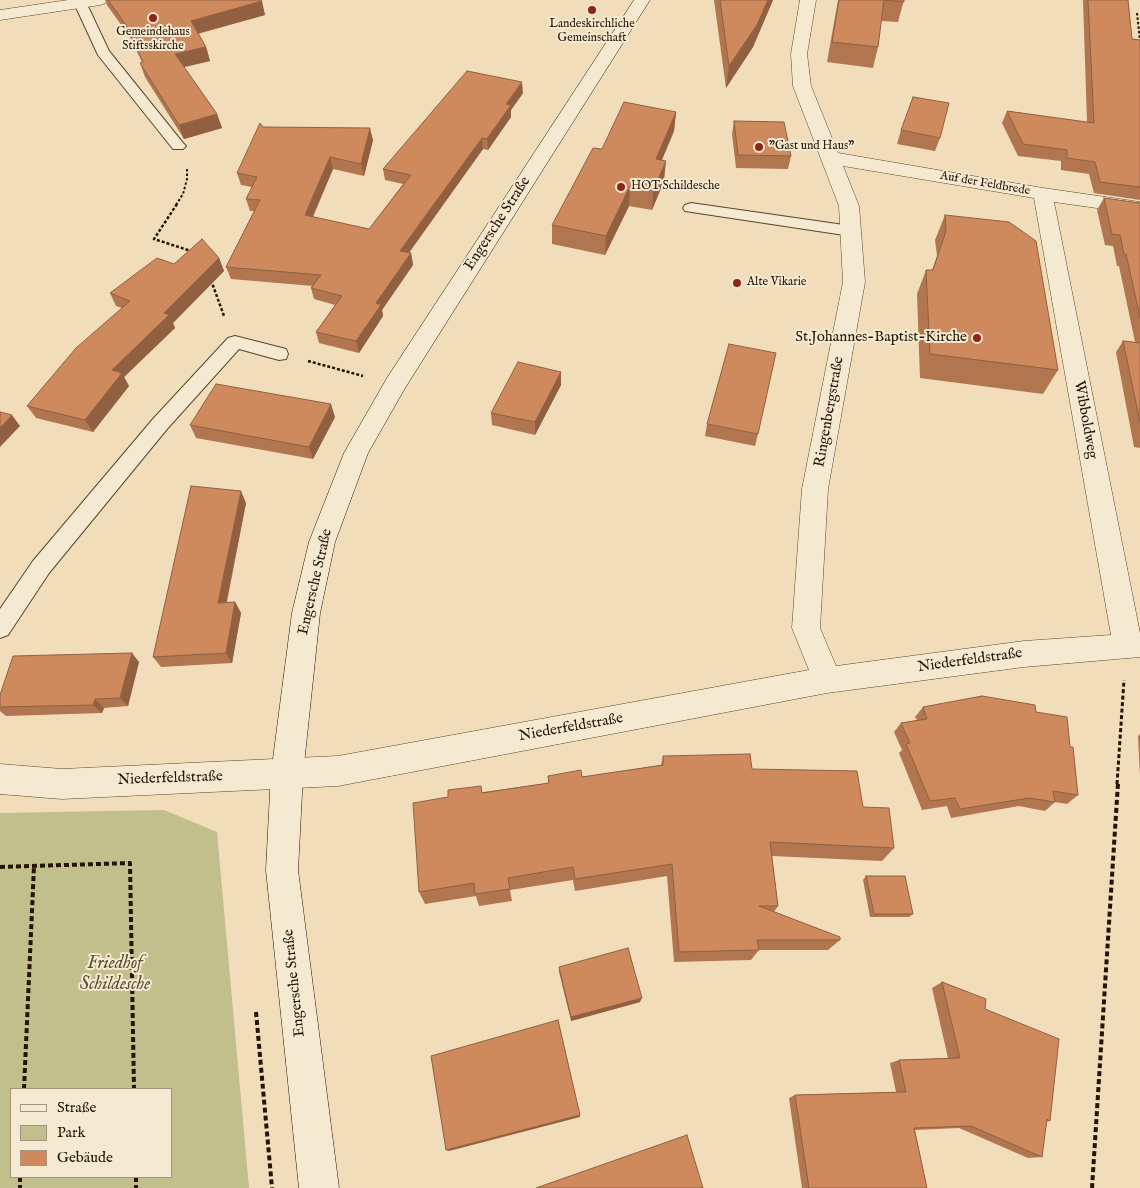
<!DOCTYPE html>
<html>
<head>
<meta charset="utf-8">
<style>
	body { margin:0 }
	#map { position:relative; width:1140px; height:1188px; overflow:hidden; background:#f1ddba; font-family:"IM FELL English",serif }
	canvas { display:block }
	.legend { position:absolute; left:10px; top:1088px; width:162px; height:90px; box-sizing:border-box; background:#f6e9d2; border:1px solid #a2947e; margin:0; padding:6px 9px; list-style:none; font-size:15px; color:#241401 }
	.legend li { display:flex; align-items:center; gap:10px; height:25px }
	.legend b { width:25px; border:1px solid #a2947e }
</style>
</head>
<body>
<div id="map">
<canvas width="1140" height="1188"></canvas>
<ul class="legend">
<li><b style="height:6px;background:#f6e9d2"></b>Straße</li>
<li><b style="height:14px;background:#c1bf8b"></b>Park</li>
<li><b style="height:14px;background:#ce895d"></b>Gebäude</li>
</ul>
</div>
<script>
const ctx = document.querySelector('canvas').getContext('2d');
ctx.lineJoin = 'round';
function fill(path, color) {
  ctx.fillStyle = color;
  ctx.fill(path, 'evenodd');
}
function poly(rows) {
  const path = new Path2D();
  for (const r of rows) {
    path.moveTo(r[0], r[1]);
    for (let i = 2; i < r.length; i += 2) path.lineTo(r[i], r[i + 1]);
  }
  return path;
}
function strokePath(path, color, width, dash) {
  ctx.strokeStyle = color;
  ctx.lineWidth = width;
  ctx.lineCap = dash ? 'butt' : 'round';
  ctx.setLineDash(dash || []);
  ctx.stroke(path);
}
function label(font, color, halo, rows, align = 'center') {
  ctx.font = font + ' "IM FELL English",serif';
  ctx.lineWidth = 4;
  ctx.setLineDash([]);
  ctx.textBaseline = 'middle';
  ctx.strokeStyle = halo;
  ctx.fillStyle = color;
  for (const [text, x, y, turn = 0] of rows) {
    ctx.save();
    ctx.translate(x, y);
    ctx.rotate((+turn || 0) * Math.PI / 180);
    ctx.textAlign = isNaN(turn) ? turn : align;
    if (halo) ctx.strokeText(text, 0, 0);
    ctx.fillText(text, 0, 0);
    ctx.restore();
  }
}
fill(poly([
	[164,810,217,832,249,1188,0,1188,0,813],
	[11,1089,171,1089,171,1177,11,1177]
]), '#c1bf8b');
const service = poly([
	[75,0,85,0,109,51,183,143,186,146,183,149,173,149,98,55,74,3,75,0],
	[691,203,851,226,857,227,859,231,857,235,851,236,685,211,683,208,685,205,691,203],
	[235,336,286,349,288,354,286,359,279,360,239,349,167,429,49,573,8,635,0,638,0,609,33,561,153,419,228,338,235,336]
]);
const minor = poly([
	[68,0,108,0,106,3,100,5,0,20,0,10,68,0],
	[800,0,816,0,807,54,811,86,838,153,1043,188,1140,202,1140,214,1054,202,1140,633,1140,657,1024,667,827,693,338,786,62,799,0,794,0,764,62,769,338,756,809,670,792,628,802,489,843,282,839,206,793,86,791,54,800,0],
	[843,166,1034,198,1111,635,1024,641,836,666,820,628,828,489,865,282,859,206,843,166]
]);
const secondary = poly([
	[634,0,650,0,405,388,368,453,335,542,320,613,303,774,298,870,339,1188,299,1188,266,870,271,774,292,613,309,542,344,453,387,378,634,0]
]);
strokePath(service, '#57462f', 2);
strokePath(minor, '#57462f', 1);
strokePath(secondary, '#241401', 1);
strokePath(poly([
	[1137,13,1140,41],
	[176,205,183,194,187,179,187,168]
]), '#241401', 2, [2.5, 2]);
strokePath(poly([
	[177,204,154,239,191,251],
	[211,280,224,316],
	[308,361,363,376]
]), '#241401', 2.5, [3, 2]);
strokePath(poly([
	[1117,784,1124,680]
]), '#241401', 3, [4, 2.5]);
strokePath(poly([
	[0,867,130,863,134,1089],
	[256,1012,272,1188],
	[24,1089,34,866],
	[20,1177,20,1188],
	[136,1177,136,1188],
	[1092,1188,1118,783]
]), '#241401', 4, [5, 3]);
fill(service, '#f6e9d2');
fill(minor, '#f6e9d2');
fill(secondary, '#f6e9d2');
fill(poly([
	[105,0,260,0,265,15,198,34,206,47,210,61,184,67,217,114,222,128,184,139,145,77,140,63,142,62,131,39,107,5],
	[714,0,773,0,753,47,726,88],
	[838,0,904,0,898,22,881,21,878,47,873,68,827,62],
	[1083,0,1128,0,1132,39,1140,40,1140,200,1094,193,1089,174,1061,170,1061,161,1018,156,1002,123,1007,111,1087,122],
	[523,93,511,110,511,117,488,150,483,149,409,253,411,253,413,265,382,310,383,316,359,353,319,343,316,332,335,305,314,299,311,288,313,286,231,279,226,267,254,211,250,211,246,199,252,187,241,185,237,173,263,127,373,140,364,176,333,169,313,217,369,229,403,184,385,180,383,169],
	[676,112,674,131,662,160,664,181,652,210,629,206,605,255,552,244,552,225,602,149],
	[734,121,791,156,788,169,736,168,732,134],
	[901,130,940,138,935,151,897,144],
	[1104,198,1140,203,1140,448,1134,447,1116,352,1123,341,1135,342,1119,266,1117,266,1113,246,1105,245,1097,210],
	[945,215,1058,370,1043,394,920,378,917,294,926,270,932,270,937,256,935,240],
	[219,258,224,271,173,323,175,328,124,377,129,386,93,432,36,418,27,406,122,308,116,306,110,293,174,264],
	[561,372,561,385,535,435,492,425,491,413],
	[335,417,313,459,196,438,190,425],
	[707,424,758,434,755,446,705,436],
	[246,503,227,602,235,602,241,613,232,663,161,667,153,657],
	[139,662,128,706,104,708,102,713,6,716,0,711,0,695],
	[923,707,1036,712,1070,747,1078,795,1067,804,1055,802,1045,811,1019,806,951,818,947,806,922,810,899,753,902,750,894,732,901,723,917,720,915,717],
	[1140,734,1140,777,1138,736],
	[663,756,752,769,863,807,894,848,882,861,772,856,778,906,774,912,840,940,828,950,759,950,751,960,674,962,667,876,575,891,573,880,510,890,512,901,479,906,476,896,425,904,419,892,448,797,548,783,548,776,582,777,661,765],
	[866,876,913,914,909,917,870,917,863,880],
	[559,967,640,1002,571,1021,559,972],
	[942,982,985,1009,1050,1121,1046,1122,1042,1157,1028,1158,959,1128,915,1130,927,1188,802,1188,789,1098,795,1095,896,1092,890,1063,899,1060,948,1058,932,988]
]), '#b17650');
fill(poly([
	[768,0,773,0,753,47,726,88,729,66],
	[262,1,265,15,195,34,191,21],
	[206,47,210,61,180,68,175,54],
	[522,82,523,93,511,110,511,117,488,150,487,139,506,104],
	[676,112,674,131,654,178,656,159],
	[217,114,222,128,184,139,179,125],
	[370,128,373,140,364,176,361,164],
	[482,138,483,149,402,262,400,251],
	[330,157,333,169,308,227,305,215],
	[666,161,664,181,652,210,653,191],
	[630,186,629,206,605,255,606,236],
	[411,253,413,265,382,310,383,316,359,353,356,341,376,303],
	[219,258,224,271,173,323,175,328,124,377,129,386,93,432,85,420,112,370,164,313],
	[561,372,561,385,535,435,535,422],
	[331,404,335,417,313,459,309,447],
	[12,415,20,426,0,447,0,428],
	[241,491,246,503,224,613,218,603],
	[235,602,241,613,232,663,226,653],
	[132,653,139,662,128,706,120,698],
	[95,699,104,708,102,713,93,705],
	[642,998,640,1002,571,1021,571,1017],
	[580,1115,580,1117,449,1151,446,1150]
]), '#906041');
const building = poly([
	[108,0,260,0,262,1,191,21,206,47,175,54,217,114,179,125,140,63,143,62,126,25,108,0],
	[720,0,768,0,757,25,729,66,720,0],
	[839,0,904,0,904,2,884,0,878,47,832,42,839,0],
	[1088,0,1128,0,1132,39,1140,40,1140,187,1100,182,1095,162,1067,158,1067,150,1023,144,1007,111,1094,123,1088,0],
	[467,71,522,82,506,104,511,105,487,139,482,138,400,251,411,253,376,303,381,305,356,341,316,332,342,296,311,288,321,275,226,267,260,200,246,199,257,177,237,173,260,123,263,127,370,128,361,164,330,157,305,215,369,229,411,175,383,169,467,71],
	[913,97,949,103,940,138,901,130,913,97],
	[624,102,676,112,656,159,666,161,653,191,630,186,606,236,552,225,593,148,602,149,624,102],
	[734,121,784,122,791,156,738,155,734,121],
	[1104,198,1140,203,1140,317,1126,254,1124,254,1120,235,1112,234,1104,198],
	[945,215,1009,222,1036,241,1058,370,930,354,926,270,933,270,946,231,945,215],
	[202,239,219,258,164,313,169,315,112,370,122,373,85,420,27,406,76,348,130,301,110,293,157,258,174,264,202,239],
	[1123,341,1140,343,1140,422,1123,341],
	[729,344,776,353,758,434,707,424,729,344],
	[518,362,561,372,535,422,491,413,518,362],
	[216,384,331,404,309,447,190,425,216,384],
	[0,412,12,415,0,428,0,412],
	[191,486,241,491,218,603,235,602,226,653,153,657,191,486],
	[132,653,120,698,95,699,93,705,0,707,0,695,13,656,132,653],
	[982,696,1035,705,1036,712,1067,717,1070,747,1073,747,1078,795,1053,791,1055,802,1029,798,960,809,955,798,930,801,906,744,910,743,901,723,927,719,923,707,982,696],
	[750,754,752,769,857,771,863,807,889,808,894,848,770,842,778,906,759,906,840,937,840,940,757,940,759,950,679,952,672,864,575,879,573,867,508,878,510,889,475,894,474,883,419,892,413,803,448,797,448,790,481,786,482,793,549,783,548,776,581,770,582,777,663,765,663,756,750,754],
	[866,876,905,876,913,914,874,914,866,876],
	[628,948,642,998,571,1017,559,967,628,948],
	[942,982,986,999,985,1009,1059,1039,1050,1121,1047,1119,1042,1157,971,1126,914,1128,927,1188,809,1188,795,1095,906,1092,899,1060,960,1058,942,982],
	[558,1020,580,1115,446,1150,431,1056,558,1020],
	[687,1135,703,1188,536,1188,687,1135]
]);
fill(building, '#ce895d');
strokePath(building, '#906041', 1);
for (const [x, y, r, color] of [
	[592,10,5,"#8f2418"],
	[153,18,5,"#8f2418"],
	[759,147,5,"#8f2418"],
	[621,187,5,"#8f2418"],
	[737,283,5,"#8f2418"],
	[977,338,5,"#8f2418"]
]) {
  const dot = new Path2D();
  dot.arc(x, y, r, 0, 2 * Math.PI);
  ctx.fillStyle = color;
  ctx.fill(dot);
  strokePath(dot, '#f6e9d2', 2);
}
label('12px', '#241401', '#f6e9d2', [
	["Landeskirchliche",592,25,"center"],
	["Gemeinschaft",592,39,"center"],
	["Gemeindehaus",153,33,"center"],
	["Stiftsskirche",153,47,"center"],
	["\"Gast und Haus\"",769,147],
	["HOT Schildesche",631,187],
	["Alte Vikarie",747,283]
], 'left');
label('12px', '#241401', '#f6e9d2', [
	["Auf der Feldbrede",985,184,10]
]);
label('15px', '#241401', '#f6e9d2', [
	["Engersche Straße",498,224,-57],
	["Ringenbergstraße",830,412,-80],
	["Wibboldweg",1085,420,80],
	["Engersche Straße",316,582,-77],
	["Niederfeldstraße",970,661,-8],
	["Niederfeldstraße",571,728,-10],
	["Niederfeldstraße",170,779,-2],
	["Engersche Straße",295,983,-96]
]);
label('15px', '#241401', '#f6e9d2', [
	["St.Johannes-Baptist-Kirche",967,338]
], 'right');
label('italic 18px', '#5b5031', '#f6e9d2', [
	["Friedhof",115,964],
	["Schildesche",115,985]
]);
</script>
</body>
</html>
